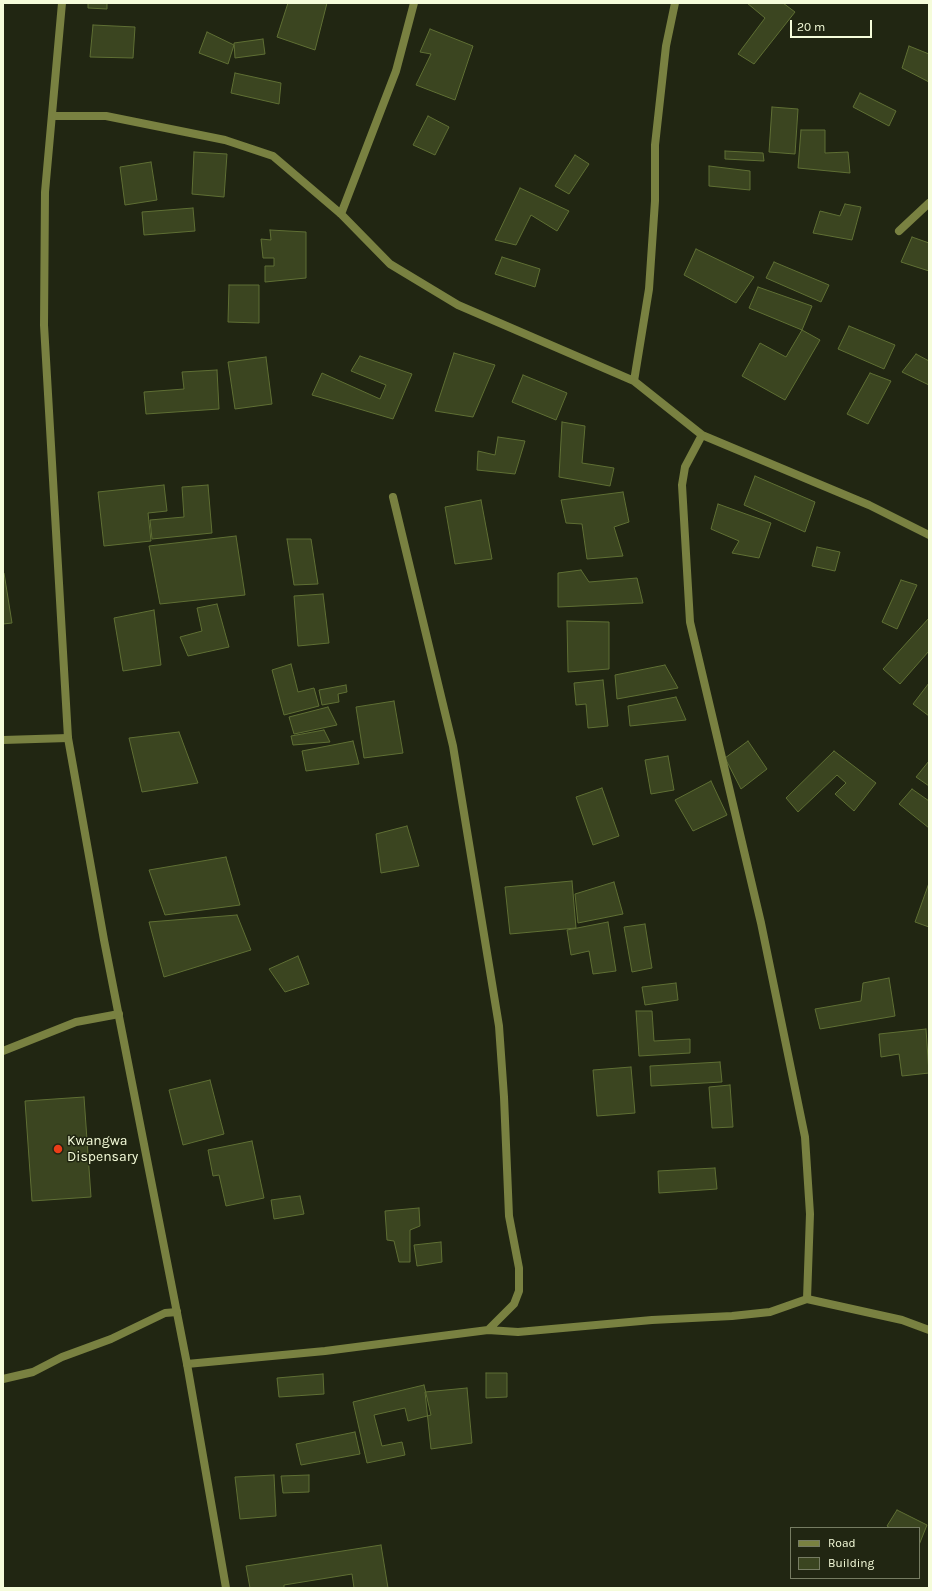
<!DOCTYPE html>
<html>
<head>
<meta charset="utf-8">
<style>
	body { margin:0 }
	#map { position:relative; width:932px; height:1591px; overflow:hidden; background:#212612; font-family:Karla,sans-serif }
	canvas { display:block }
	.frame { position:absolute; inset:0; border:4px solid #f5fcda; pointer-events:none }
	.legend { position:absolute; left:790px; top:1527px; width:130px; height:52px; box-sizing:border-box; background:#212612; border:1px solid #767c62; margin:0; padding:5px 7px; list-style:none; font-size:12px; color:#f5fcda }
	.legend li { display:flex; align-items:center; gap:8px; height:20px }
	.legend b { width:20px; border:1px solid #767c62 }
	.scale { position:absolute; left:790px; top:20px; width:82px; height:18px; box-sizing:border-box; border:2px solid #f5fcda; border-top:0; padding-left:5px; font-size:12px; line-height:14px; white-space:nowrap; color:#f5fcda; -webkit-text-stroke:3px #212612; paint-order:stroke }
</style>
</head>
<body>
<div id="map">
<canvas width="932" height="1591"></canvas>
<div class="frame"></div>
<ul class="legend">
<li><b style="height:5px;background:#798141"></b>Road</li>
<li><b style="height:11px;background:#3b4520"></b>Building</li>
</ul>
<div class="scale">20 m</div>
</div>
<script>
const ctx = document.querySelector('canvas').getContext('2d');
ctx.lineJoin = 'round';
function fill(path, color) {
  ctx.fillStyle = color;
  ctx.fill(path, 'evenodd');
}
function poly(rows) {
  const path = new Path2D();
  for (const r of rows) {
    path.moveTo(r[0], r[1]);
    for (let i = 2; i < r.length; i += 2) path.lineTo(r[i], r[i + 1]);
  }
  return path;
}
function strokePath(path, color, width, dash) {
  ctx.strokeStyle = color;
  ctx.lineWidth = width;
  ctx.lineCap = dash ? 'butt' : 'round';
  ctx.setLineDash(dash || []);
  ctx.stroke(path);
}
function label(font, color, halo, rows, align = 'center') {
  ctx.font = font + ' Karla,sans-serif';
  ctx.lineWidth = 3;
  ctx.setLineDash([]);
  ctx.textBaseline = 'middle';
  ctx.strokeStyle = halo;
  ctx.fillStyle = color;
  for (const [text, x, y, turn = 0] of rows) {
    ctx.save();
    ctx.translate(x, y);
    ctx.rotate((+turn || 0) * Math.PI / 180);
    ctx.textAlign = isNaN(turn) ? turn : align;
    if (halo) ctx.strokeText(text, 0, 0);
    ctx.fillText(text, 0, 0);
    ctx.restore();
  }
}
const building = poly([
	[88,3,107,3,107,9,88,8,88,3],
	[288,3,327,3,315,50,277,37,288,3],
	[747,3,783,3,795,12,754,64,738,54,765,18,747,3],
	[93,25,135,27,133,58,90,57,93,25],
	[430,29,473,46,455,100,416,85,431,54,420,52,430,29],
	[207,32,234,45,228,64,199,53,207,32],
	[263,39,265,54,235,58,234,43,263,39],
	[909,46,929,54,929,82,902,68,909,46],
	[235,73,281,83,279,104,231,93,235,73],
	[860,93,896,111,889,126,853,107,860,93],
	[772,107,798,109,795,154,769,152,772,107],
	[428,116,449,127,435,155,413,145,428,116],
	[801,130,825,130,825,153,848,152,850,173,798,168,801,130],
	[725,151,763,153,764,161,725,159,725,151],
	[194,152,227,154,224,197,192,194,194,152],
	[575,155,589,164,569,194,555,186,575,155],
	[151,162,157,200,125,205,120,167,151,162],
	[709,166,750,171,750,190,709,186,709,166],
	[520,188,569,211,557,231,531,215,516,245,495,240,520,188],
	[845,204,861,207,852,240,813,233,820,211,840,216,845,204],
	[193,208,195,231,144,235,142,212,193,208],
	[270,230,306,232,306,278,265,282,265,266,274,266,274,258,263,258,261,239,271,240,270,230],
	[912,237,929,243,929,271,901,262,912,237],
	[696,249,754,277,736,303,684,275,696,249],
	[502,257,540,269,535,287,495,274,502,257],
	[774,262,829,285,821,302,766,278,774,262],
	[229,285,259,285,259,323,228,322,229,285],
	[758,287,812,306,802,330,749,308,758,287],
	[849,326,895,345,884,369,838,349,849,326],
	[802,330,820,340,785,400,742,376,760,343,786,357,802,330],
	[454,353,495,365,473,417,435,411,454,353],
	[916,354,929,361,929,385,902,372,916,354],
	[360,356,412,374,393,419,312,395,322,373,380,399,386,385,351,371,360,356],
	[266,357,272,404,235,409,228,362,266,357],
	[217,370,219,409,146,414,144,392,184,389,182,372,217,370],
	[870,373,891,381,868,424,847,414,870,373],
	[523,375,567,393,556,420,512,402,523,375],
	[562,422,585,426,582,463,614,468,610,486,559,477,562,422],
	[498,437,525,441,515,474,477,470,478,451,495,455,498,437],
	[755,476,815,502,805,532,744,505,755,476],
	[164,485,167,511,148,513,151,541,104,546,98,492,164,485],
	[208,485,212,533,152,539,150,520,184,517,182,487,208,485],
	[623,492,629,522,614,527,623,556,587,559,582,524,566,523,561,500,623,492],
	[481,500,492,559,455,564,445,507,481,500],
	[718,504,771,523,759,558,732,553,739,541,711,529,718,504],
	[236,536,245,595,160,604,149,546,236,536],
	[287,539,311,539,318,584,294,585,287,539],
	[817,547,840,552,835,571,812,566,817,547],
	[581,570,589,582,637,578,643,603,558,607,558,573,581,570],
	[3,573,4,573,12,623,3,624,3,573],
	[901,580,917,585,897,629,882,622,901,580],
	[323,594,329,643,298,646,294,596,323,594],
	[217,604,229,647,188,656,180,637,202,631,197,608,217,604],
	[154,610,161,665,123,671,114,618,154,610],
	[929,618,929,651,900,684,883,669,929,618],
	[567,621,609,622,609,669,568,672,567,621],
	[291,664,298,692,314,688,319,706,284,715,272,670,291,664],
	[665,665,678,688,617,699,615,675,665,665],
	[603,680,608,726,588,728,586,704,576,705,574,683,603,680],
	[929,683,929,716,913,704,929,683],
	[346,685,347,692,338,694,339,702,322,705,319,690,346,685],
	[676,697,686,720,630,726,628,706,676,697],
	[394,701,403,753,364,758,356,707,394,701],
	[328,707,337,725,294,734,289,717,328,707],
	[324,730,330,742,293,745,291,736,324,730],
	[179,732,198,783,142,792,129,738,179,732],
	[353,741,359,764,306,771,302,751,353,741],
	[748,741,767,769,741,789,725,758,748,741],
	[834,751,876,783,854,811,835,794,846,783,837,775,798,812,786,798,834,751],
	[668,756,674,790,651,794,645,760,668,756],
	[929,761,929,786,916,777,929,761],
	[711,781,727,815,693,831,675,800,711,781],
	[602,788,619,836,593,845,576,797,602,788],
	[912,789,929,801,929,828,899,804,912,789],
	[407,826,419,866,381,873,376,834,407,826],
	[226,857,240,905,165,915,149,870,226,857],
	[572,881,576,928,510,934,505,887,572,881],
	[614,882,623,914,578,923,575,894,614,882],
	[929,883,929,927,915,922,929,883],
	[237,915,251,950,164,977,149,922,237,915],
	[608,922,616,971,593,974,589,951,571,955,567,930,608,922],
	[645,924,652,968,632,972,624,927,645,924],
	[298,956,309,984,285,992,269,969,298,956],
	[889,978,895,1016,820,1029,815,1009,861,1001,863,983,889,978],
	[676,983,678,1000,645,1005,642,987,676,983],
	[636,1011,652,1011,654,1041,690,1039,690,1053,639,1056,636,1011],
	[926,1029,929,1073,902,1076,899,1054,881,1057,879,1034,926,1029],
	[720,1062,722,1082,651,1086,650,1066,720,1062],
	[631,1067,635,1113,597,1116,593,1070,631,1067],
	[210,1080,224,1134,183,1145,169,1090,210,1080],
	[730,1085,733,1127,712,1128,709,1087,730,1085],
	[84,1097,91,1197,32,1201,25,1101,84,1097],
	[252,1141,264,1198,226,1206,219,1175,213,1176,208,1150,252,1141],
	[715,1168,717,1189,659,1193,658,1171,715,1168],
	[300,1196,304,1214,274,1219,271,1200,300,1196],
	[419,1208,420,1226,410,1230,410,1262,399,1262,394,1241,387,1240,385,1211,419,1208],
	[441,1242,442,1262,417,1266,414,1245,441,1242],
	[486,1373,507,1373,507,1397,486,1398,486,1373],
	[323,1374,324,1394,279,1397,277,1378,323,1374],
	[424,1385,431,1415,408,1421,405,1408,374,1415,382,1446,402,1442,405,1455,367,1463,353,1402,424,1385],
	[467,1388,472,1443,431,1449,425,1392,467,1388],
	[355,1432,360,1454,301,1465,296,1444,355,1432],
	[274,1475,276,1516,240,1519,235,1477,274,1475],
	[309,1475,309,1492,283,1493,281,1476,309,1475],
	[897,1510,927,1525,919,1545,919,1528,890,1528,887,1526,897,1510],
	[381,1545,388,1588,354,1588,352,1574,284,1585,284,1588,250,1588,246,1566,381,1545]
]);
fill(building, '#3b4520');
strokePath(building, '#5f6f34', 1);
strokePath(poly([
	[53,116,106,116,225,140,273,156,341,214,390,264,458,305,634,381,702,435,869,505,929,535],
	[341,214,396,71,414,3],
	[899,231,929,203],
	[634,381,649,289,655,201,655,145,666,46,675,3],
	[702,435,685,467,682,485,690,622,761,923,805,1137,810,1214,807,1299],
	[393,497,453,746,499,1026,504,1097,509,1216,519,1268,519,1291,514,1304,488,1330],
	[3,740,68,738],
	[3,1051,76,1022,119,1014],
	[187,1364,325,1351,488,1330,518,1332,652,1320,732,1316,770,1312,807,1299,902,1320,929,1330],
	[3,1379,33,1372,62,1357,111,1339,165,1313,177,1312]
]), '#798141', 8);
strokePath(poly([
	[62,3,45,192,44,325,68,738,104,940,187,1364,226,1588]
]), '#798141', 8);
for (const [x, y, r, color] of [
	[58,1149,5,"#ea3d18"]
]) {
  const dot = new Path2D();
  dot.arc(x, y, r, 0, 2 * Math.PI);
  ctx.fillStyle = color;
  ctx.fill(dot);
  strokePath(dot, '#212612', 1.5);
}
label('14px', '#f5fcda', '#212612', [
	["Kwangwa",67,1141],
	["Dispensary",67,1157]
], 'left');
</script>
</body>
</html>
